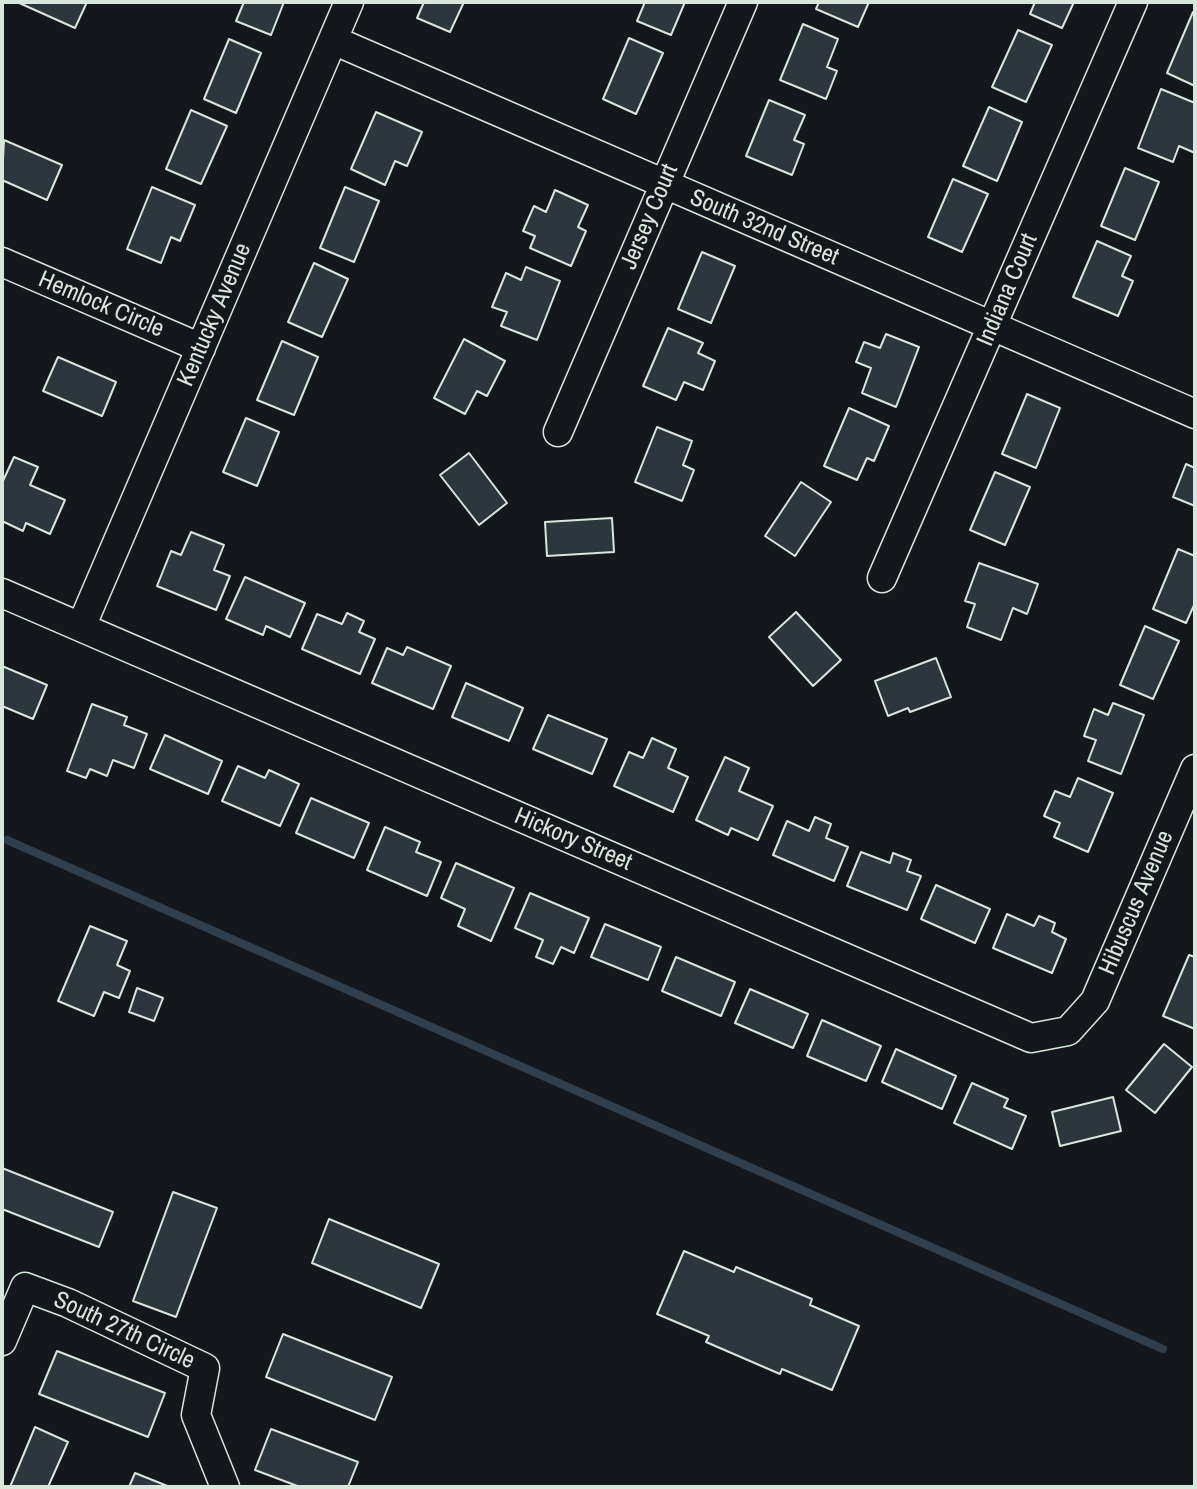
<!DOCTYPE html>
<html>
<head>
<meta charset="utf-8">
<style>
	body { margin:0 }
	#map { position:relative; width:1197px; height:1489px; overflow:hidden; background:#14181c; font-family:"Archivo Narrow",sans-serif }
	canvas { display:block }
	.frame { position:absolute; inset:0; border:4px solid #d8e6dc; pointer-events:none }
</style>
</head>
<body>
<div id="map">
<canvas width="1197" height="1489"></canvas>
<div class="frame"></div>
</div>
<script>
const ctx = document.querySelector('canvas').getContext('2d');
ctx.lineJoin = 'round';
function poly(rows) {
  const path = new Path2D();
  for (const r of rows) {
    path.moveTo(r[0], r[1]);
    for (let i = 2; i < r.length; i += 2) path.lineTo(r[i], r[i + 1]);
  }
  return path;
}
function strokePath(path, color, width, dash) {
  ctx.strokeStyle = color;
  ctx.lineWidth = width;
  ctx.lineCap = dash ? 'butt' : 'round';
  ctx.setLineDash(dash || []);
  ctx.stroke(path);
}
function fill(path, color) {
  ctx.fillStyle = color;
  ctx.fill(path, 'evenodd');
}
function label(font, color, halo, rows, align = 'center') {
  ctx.font = font + ' "Archivo Narrow",sans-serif';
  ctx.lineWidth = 6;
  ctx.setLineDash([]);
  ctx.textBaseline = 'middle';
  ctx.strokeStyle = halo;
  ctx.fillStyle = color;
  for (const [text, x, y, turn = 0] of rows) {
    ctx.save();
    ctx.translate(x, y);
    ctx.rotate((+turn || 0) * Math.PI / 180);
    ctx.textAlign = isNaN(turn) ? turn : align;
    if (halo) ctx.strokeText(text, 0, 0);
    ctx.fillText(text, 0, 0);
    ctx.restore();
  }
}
strokePath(poly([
	[7,840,1163,1349]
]), '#2f3f4d', 8);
const building = poly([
	[17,2,87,2,75,28,17,2],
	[244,2,284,2,271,35,236,21,244,2],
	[424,2,464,2,450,32,417,18,424,2],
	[645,2,685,2,671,35,637,21,645,2],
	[819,2,869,2,858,27,816,9,819,2],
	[1035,2,1074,2,1062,28,1030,14,1035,2],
	[1193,12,1195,13,1195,86,1167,73,1193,12],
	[803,24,838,39,827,67,837,71,826,99,780,80,803,24],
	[1018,30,1052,45,1026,102,992,87,1018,30],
	[629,38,663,53,636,114,603,99,629,38],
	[229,39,261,53,236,113,204,99,229,39],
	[1161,89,1195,103,1195,153,1179,146,1173,162,1138,148,1161,89],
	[769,100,805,115,794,140,804,144,792,175,746,156,769,100],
	[989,107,1022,122,997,181,963,166,989,107],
	[191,110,227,126,201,184,166,169,191,110],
	[376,112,422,132,407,166,395,161,385,185,351,169,376,112],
	[4,140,62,165,47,200,2,180,4,140],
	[1125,168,1159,182,1135,240,1101,226,1125,168],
	[953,179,988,194,962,252,928,237,953,179],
	[152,187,195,205,180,241,171,237,161,263,127,249,152,187],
	[345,187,379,201,354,262,320,248,345,187],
	[555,190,588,205,578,227,586,231,571,266,530,248,535,236,523,231,534,206,546,212,555,190],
	[1097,241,1131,256,1122,276,1133,281,1118,316,1073,297,1097,241],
	[702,252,735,266,711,323,678,309,702,252],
	[314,263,348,279,322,337,288,322,314,263],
	[526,267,560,281,537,340,501,326,507,312,492,307,506,273,521,280,526,267],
	[668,328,703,343,698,353,715,361,703,390,684,382,676,400,643,386,668,328],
	[886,334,919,347,896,407,862,393,871,368,856,362,864,342,880,348,886,334],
	[464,339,505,361,487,396,477,391,465,414,434,398,464,339],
	[282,341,318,357,294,415,257,400,282,341],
	[58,357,116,382,102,416,43,391,58,357],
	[1027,394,1060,408,1036,468,1002,454,1027,394],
	[849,408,889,426,874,461,867,458,857,480,824,466,849,408],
	[246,418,279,432,257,486,223,472,246,418],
	[657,427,692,441,683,465,694,470,682,501,635,482,657,427],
	[469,453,507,503,479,525,440,475,469,453],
	[14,457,38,467,30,485,65,500,50,534,26,523,23,531,2,521,2,483,14,457],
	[1186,464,1195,468,1195,506,1173,497,1186,464],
	[995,472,1030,487,1005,545,970,530,995,472],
	[801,482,831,502,795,556,765,536,801,482],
	[612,518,614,552,547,556,545,522,612,518],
	[191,532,224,545,214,570,230,576,216,610,157,586,171,551,181,555,191,532],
	[1178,549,1195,556,1195,603,1186,623,1153,609,1178,549],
	[979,563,1038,584,1027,614,1013,608,1001,640,967,627,975,604,965,601,979,563],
	[245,577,305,603,290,637,266,626,263,635,226,619,245,577],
	[796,612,841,660,813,686,769,637,796,612],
	[347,613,364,621,359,632,375,639,360,674,302,649,317,614,342,624,347,613],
	[1145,626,1179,641,1153,699,1120,685,1145,626],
	[407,647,451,666,433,709,372,683,387,648,403,655,407,647],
	[936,658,951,697,910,712,908,708,888,716,875,681,936,658],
	[2,666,47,685,33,719,2,706,2,666],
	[466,683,523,708,509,741,452,717,466,683],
	[1113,703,1144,715,1121,774,1088,761,1096,740,1084,736,1094,709,1108,715,1113,703],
	[92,704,127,717,124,725,147,734,134,768,113,760,107,776,90,769,86,778,67,771,92,704],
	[548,715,607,739,592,774,533,749,548,715],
	[165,735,222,761,208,794,150,769,165,735],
	[652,738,676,749,668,768,688,777,673,812,614,786,629,752,643,758,652,738],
	[725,757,749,768,739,791,773,806,758,840,731,828,728,835,696,820,725,757],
	[238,766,265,778,269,770,299,784,280,826,222,801,238,766],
	[1078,778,1113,793,1088,852,1054,837,1060,823,1044,816,1055,791,1070,797,1078,778],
	[311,798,369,823,354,858,296,833,311,798],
	[815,817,831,824,826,838,848,847,834,881,773,855,787,821,809,831,815,817],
	[385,827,420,842,416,852,441,862,427,896,367,870,385,827],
	[861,852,890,863,893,853,911,860,907,871,921,876,907,910,847,886,861,852],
	[456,863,514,888,491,941,458,926,465,909,441,898,456,863],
	[936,885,990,909,975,943,921,919,936,885],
	[530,893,589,918,574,953,561,947,553,964,536,957,543,940,515,928,530,893],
	[1007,914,1034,926,1039,916,1055,923,1052,932,1066,939,1052,973,993,948,1007,914],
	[605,924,661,947,648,980,591,957,605,924],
	[90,926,127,941,117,965,130,971,119,998,104,992,94,1016,58,1001,90,926],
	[1189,955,1195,957,1195,1029,1163,1016,1189,955],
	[676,957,735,982,721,1016,662,991,676,957],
	[137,988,163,998,154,1021,129,1012,137,988],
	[750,989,808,1014,793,1048,735,1023,750,989],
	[822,1020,881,1046,866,1081,807,1056,822,1020],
	[1164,1044,1192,1067,1155,1113,1126,1090,1164,1044],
	[896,1049,956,1076,942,1109,882,1082,896,1049],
	[972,1083,1008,1099,1004,1107,1026,1116,1012,1149,954,1123,972,1083],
	[1113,1097,1121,1131,1060,1146,1052,1112,1113,1097],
	[2,1168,113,1212,99,1247,2,1209,2,1168],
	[173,1192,217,1208,176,1317,133,1301,173,1192],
	[329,1219,439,1264,421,1308,312,1263,329,1219],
	[684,1251,734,1272,736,1267,812,1299,810,1305,859,1326,832,1390,782,1369,780,1374,706,1342,709,1336,657,1314,684,1251],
	[283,1334,392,1377,375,1420,266,1377,283,1334],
	[57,1351,165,1393,148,1437,39,1394,57,1351],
	[35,1427,68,1442,48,1487,10,1487,35,1427],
	[271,1429,358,1462,348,1487,300,1487,255,1470,271,1429],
	[135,1473,170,1487,129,1487,135,1473]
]);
fill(building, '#2c363c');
strokePath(building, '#d8e6dc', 2);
const minor = poly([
	[333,40,1195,414],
	[2,262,201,348],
	[558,432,743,2],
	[882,578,1133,2],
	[2,593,1031,1038,1068,1031,1095,1001,1195,769],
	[81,627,349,2],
	[2,1341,25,1287,68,1303,205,1368,196,1415,225,1487]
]);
strokePath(minor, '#d8e6dc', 31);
strokePath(minor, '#14181c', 28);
label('24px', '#d8e6dc', '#14181c', [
	["Jersey Court",650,217,-67],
	["South 32nd Street",764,228,23],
	["Indiana Court",1008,290,-67],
	["Hemlock Circle",101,305,23],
	["Kentucky Avenue",215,315,-67],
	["Hickory Street",573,840,23],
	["Hibuscus Avenue",1137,903,-67],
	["South 27th Circle",124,1331,25]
]);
</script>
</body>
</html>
